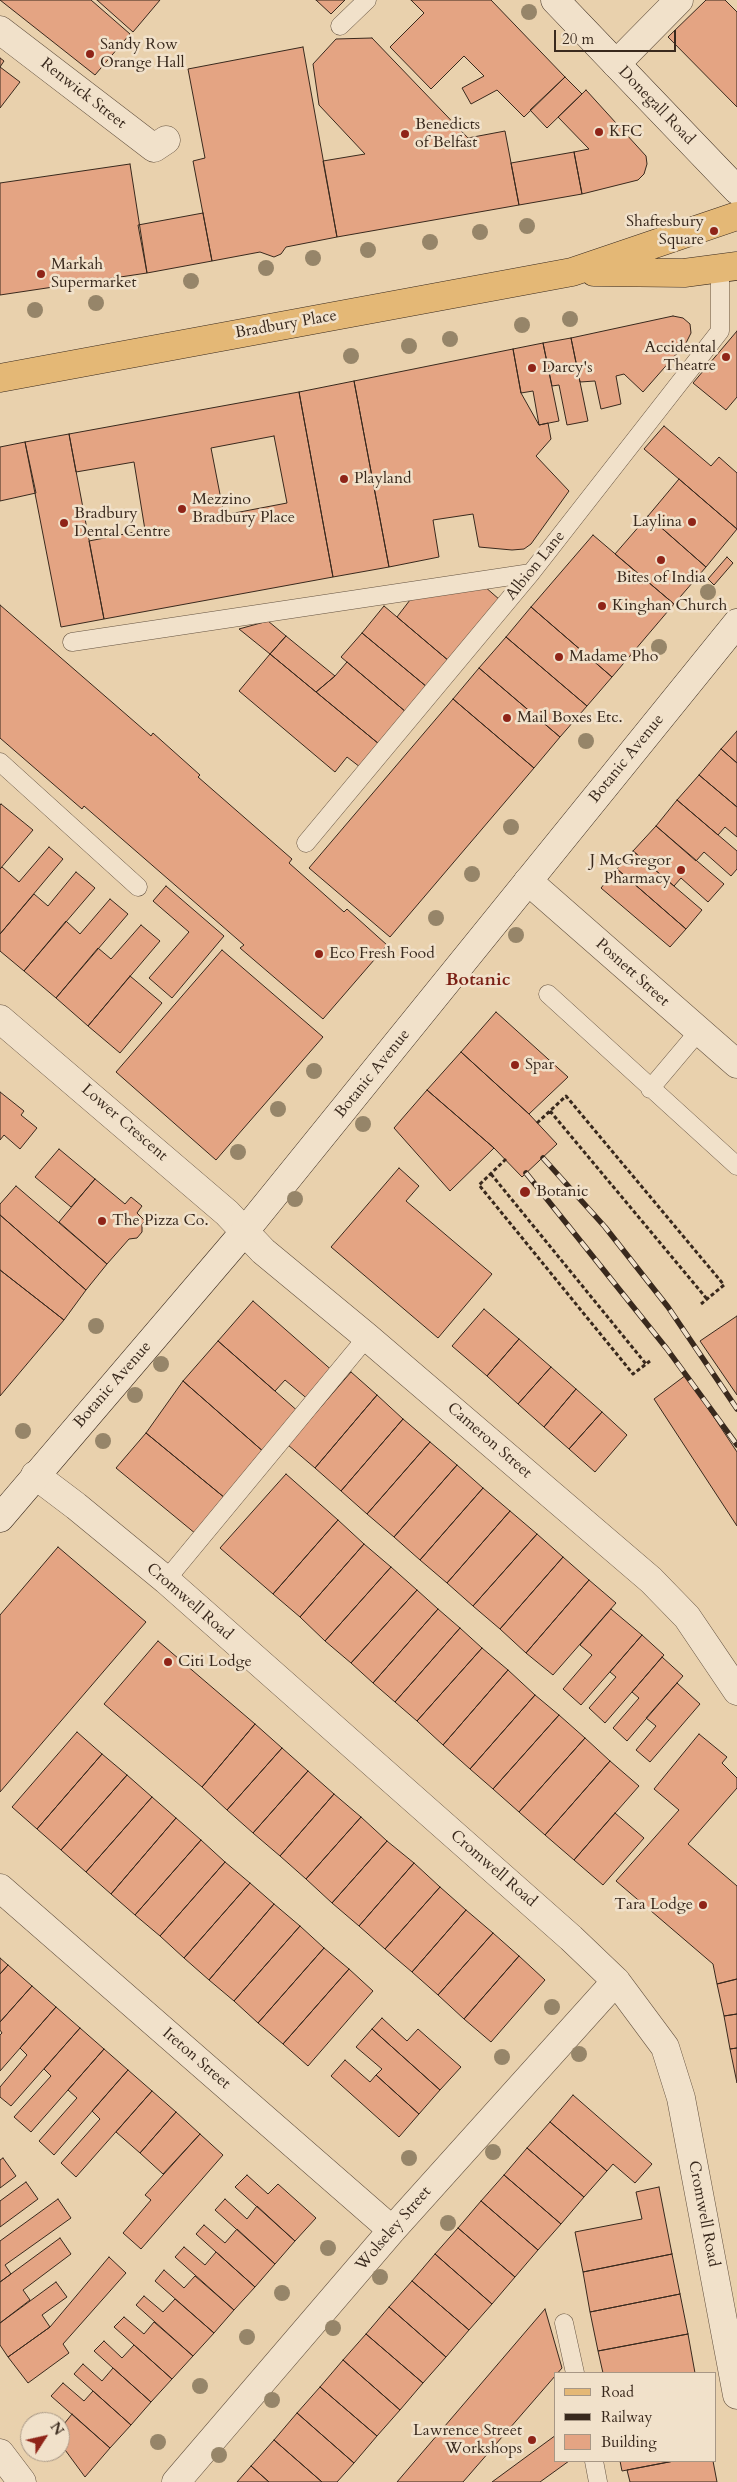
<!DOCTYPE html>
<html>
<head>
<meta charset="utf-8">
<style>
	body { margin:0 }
	#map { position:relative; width:737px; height:2482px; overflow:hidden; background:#e9d1ad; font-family:Cardo,serif }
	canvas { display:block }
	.legend { position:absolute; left:554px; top:2372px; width:162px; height:90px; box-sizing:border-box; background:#f1e1ca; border:1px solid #a79785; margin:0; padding:6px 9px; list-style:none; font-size:15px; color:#39291d }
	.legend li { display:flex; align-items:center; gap:10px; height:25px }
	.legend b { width:25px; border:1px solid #a79785 }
	.north { position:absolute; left:20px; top:2412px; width:50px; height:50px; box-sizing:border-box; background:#f1e1ca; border:1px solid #a79785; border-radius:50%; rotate:55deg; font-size:14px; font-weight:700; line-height:20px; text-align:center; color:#39291d }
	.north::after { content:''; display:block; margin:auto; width:18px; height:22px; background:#8f2418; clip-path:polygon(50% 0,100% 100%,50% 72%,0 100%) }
	.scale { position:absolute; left:554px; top:30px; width:122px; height:22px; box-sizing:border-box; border:2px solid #39291d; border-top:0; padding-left:6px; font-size:15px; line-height:18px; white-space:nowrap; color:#39291d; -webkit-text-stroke:4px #f1e1ca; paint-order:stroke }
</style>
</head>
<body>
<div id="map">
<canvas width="737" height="2482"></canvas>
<ul class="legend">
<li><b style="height:6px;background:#e4b876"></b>Road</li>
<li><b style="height:6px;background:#39291d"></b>Railway</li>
<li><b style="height:14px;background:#e4a483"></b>Building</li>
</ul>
<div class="north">N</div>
<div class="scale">20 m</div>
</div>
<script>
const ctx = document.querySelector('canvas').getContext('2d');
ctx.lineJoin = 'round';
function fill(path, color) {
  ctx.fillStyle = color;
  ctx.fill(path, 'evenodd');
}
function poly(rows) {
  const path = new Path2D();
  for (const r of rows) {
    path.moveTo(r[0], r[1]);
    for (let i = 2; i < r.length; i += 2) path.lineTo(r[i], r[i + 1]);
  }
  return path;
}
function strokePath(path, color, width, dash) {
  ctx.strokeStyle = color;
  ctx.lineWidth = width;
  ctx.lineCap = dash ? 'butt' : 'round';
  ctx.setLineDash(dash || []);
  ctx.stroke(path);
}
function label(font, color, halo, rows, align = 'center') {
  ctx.font = font + ' Cardo,serif';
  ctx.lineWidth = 5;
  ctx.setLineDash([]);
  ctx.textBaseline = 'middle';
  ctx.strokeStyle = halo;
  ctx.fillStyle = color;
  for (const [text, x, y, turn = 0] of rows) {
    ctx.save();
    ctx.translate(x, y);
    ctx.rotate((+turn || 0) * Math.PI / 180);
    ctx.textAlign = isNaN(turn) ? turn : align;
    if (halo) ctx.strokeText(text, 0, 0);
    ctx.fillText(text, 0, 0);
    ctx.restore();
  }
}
const building = poly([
	[0,0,91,0,130,34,95,75,0,0],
	[97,0,160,0,133,32,97,0],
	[316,0,345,0,331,14,316,0],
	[411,0,491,0,565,77,524,117,497,90,471,104,462,88,484,76,464,56,431,89,390,47,424,13,411,0],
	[706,0,725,0,737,12,737,107,668,37,706,0],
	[372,38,468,138,505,131,519,205,337,237,323,161,365,154,319,105,313,64,336,39,372,38],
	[303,47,337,237,286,247,281,254,274,257,260,252,212,261,193,161,205,158,188,69,303,47],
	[0,58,4,61,0,67,20,82,0,108,0,58],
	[565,77,582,94,547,128,530,110,565,77],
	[586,90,646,156,647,164,644,174,638,180,582,194,574,152,589,149,558,117,586,90],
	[574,152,582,194,519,205,511,163,574,152],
	[130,164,147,273,0,295,0,183,130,164],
	[203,213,212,261,147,273,138,225,203,213],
	[673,316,683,318,690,324,691,333,686,343,643,392,624,374,616,376,621,404,601,409,595,381,580,382,571,338,673,316],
	[737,331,737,397,726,410,693,383,737,331],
	[571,338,588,421,567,425,559,385,552,386,543,343,571,338],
	[543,343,559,421,539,425,533,391,521,393,513,349,543,343],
	[513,349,521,393,539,425,548,423,551,439,536,456,569,491,531,544,524,549,512,550,479,547,473,514,433,520,439,557,389,567,354,381,513,349],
	[354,381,389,567,333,577,299,392,354,381],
	[299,392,333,577,104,619,89,541,145,530,134,462,76,472,69,434,299,392],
	[274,436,287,503,224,515,211,448,274,436],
	[664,426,711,466,719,457,737,473,737,529,644,449,664,426],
	[69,434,104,619,61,627,25,442,69,434],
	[25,442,36,493,0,501,0,447,25,442],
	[679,479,737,529,706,567,648,516,679,479],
	[648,516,706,567,674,604,615,554,648,516],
	[593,535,674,604,612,677,531,607,593,535],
	[727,557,733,563,714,585,708,579,727,557],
	[484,586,500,600,449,661,397,617,410,600,484,586],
	[0,605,151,736,153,733,200,775,198,777,292,859,289,863,344,912,347,909,387,945,323,1019,240,948,244,945,84,806,82,809,0,738,0,605],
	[384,606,449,661,427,687,362,633,384,606],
	[531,607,612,677,587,706,506,637,531,607],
	[268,621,286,636,270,654,239,629,268,621],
	[362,633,427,687,406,712,341,657,362,633],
	[286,636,335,676,316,692,270,654,286,636],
	[506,637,587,706,560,737,479,668,506,637],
	[270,654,379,744,360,767,347,757,335,772,239,691,270,654],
	[347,662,406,712,379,744,316,692,335,676,347,662],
	[479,668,560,737,534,768,453,699,479,668],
	[453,699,534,768,390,937,309,868,453,699],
	[737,731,737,763,721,749,737,731],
	[721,749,737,763,737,807,699,775,721,749],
	[699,775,737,807,737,837,725,827,718,835,677,800,699,775],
	[677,800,737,851,737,869,731,876,704,852,696,861,656,826,677,800],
	[1,804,33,830,0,869,0,805,1,804],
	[656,826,724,884,708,902,681,878,674,886,633,851,656,826],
	[49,847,63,859,0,934,0,869,2,867,19,882,49,847],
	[633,851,702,910,686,929,617,869,633,851],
	[617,869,686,929,670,947,601,888,617,869],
	[76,872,95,888,24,971,0,951,0,934,34,894,48,906,76,872],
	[166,886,224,936,172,998,149,978,189,932,153,901,166,886],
	[110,899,128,914,56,998,24,971,66,921,80,934,110,899],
	[141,925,160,941,88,1026,56,998,98,948,111,959,141,925],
	[222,950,323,1037,216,1160,116,1072,222,950],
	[130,976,162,1003,120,1053,88,1026,130,976],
	[496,1012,568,1077,529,1114,461,1052,496,1012],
	[461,1052,529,1114,557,1144,522,1177,494,1148,427,1090,461,1052],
	[427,1090,494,1148,450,1191,394,1128,427,1090],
	[0,1092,24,1111,21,1115,37,1128,20,1149,4,1135,0,1140,0,1092],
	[59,1149,95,1179,71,1207,35,1177,59,1149],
	[399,1168,419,1186,406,1201,492,1274,438,1338,331,1247,399,1168],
	[95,1179,125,1204,131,1197,142,1206,137,1213,145,1221,142,1224,142,1232,137,1238,129,1239,107,1264,59,1222,95,1179],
	[16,1186,107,1264,86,1290,0,1215,0,1204,16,1186],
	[0,1215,86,1290,64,1320,0,1270,0,1215],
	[0,1270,64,1320,0,1396,0,1270],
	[253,1301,335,1373,310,1401,285,1380,275,1391,218,1341,253,1301],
	[484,1309,519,1339,487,1376,452,1346,484,1309],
	[737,1316,737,1395,700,1341,737,1316],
	[519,1339,551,1367,518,1404,487,1376,519,1339],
	[218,1341,300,1413,265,1453,183,1381,218,1341],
	[551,1367,576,1389,544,1427,518,1404,551,1367],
	[351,1372,377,1395,315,1468,288,1445,351,1372],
	[686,1375,737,1452,737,1526,654,1399,686,1375],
	[183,1381,265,1453,225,1498,146,1433,183,1381],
	[576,1389,602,1412,569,1449,544,1427,576,1389],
	[377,1395,403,1419,341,1491,315,1468,377,1395],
	[602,1412,627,1435,595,1472,569,1449,602,1412],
	[403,1419,430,1442,367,1514,341,1491,403,1419],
	[146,1433,225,1498,196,1534,116,1468,146,1433],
	[430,1442,457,1465,394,1537,367,1514,430,1442],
	[457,1465,483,1488,420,1560,394,1537,457,1465],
	[286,1474,338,1520,273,1594,220,1548,286,1474],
	[483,1488,510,1511,447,1583,420,1560,483,1488],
	[510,1511,537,1534,473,1606,447,1583,510,1511],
	[338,1520,364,1544,300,1617,273,1594,338,1520],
	[537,1534,563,1557,500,1629,473,1606,537,1534],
	[364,1544,391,1567,325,1641,300,1617,364,1544],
	[58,1547,146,1622,0,1792,0,1615,58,1547],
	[563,1557,589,1580,526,1653,500,1629,563,1557],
	[391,1567,417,1590,351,1663,325,1641,391,1567],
	[589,1580,616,1603,553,1675,526,1653,589,1580],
	[417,1590,438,1609,373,1683,351,1663,417,1590],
	[438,1609,460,1628,395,1702,373,1683,438,1609],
	[611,1609,642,1635,581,1705,563,1689,592,1655,580,1645,611,1609],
	[460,1628,482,1648,417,1721,395,1702,460,1628],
	[642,1635,664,1655,605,1723,589,1708,616,1677,610,1672,642,1635],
	[158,1641,255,1724,202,1787,104,1704,158,1641],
	[482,1648,508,1670,443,1745,417,1721,482,1648],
	[662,1657,683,1676,627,1741,613,1728,639,1698,632,1692,662,1657],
	[508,1670,535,1695,470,1769,443,1745,508,1670],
	[677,1683,700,1704,650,1762,636,1750,656,1726,646,1718,677,1683],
	[535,1695,559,1715,493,1789,470,1769,535,1695],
	[559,1715,585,1738,519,1812,493,1789,559,1715],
	[255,1724,282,1748,227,1810,202,1787,255,1724],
	[77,1732,102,1754,37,1829,12,1807,77,1732],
	[699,1734,727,1757,722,1763,737,1778,737,1788,688,1844,737,1886,737,1979,717,1984,713,1964,616,1881,679,1810,654,1789,699,1734],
	[585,1738,610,1761,545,1835,519,1812,585,1738],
	[282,1748,308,1771,253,1833,227,1810,282,1748],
	[102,1754,127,1775,61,1850,37,1829,102,1754],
	[610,1761,639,1786,574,1860,545,1835,610,1761],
	[308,1771,334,1794,280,1856,253,1833,308,1771],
	[127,1775,152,1797,86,1872,61,1850,127,1775],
	[334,1794,361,1817,306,1879,280,1856,334,1794],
	[152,1797,176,1818,111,1894,86,1872,152,1797],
	[615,1813,644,1838,603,1885,574,1860,615,1813],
	[361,1817,387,1841,332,1903,306,1879,361,1817],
	[176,1818,201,1840,135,1915,111,1894,176,1818],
	[201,1840,225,1862,160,1936,135,1915,201,1840],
	[387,1841,414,1863,359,1926,332,1903,387,1841],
	[225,1862,250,1883,184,1958,160,1936,225,1862],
	[414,1863,440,1887,385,1949,359,1926,414,1863],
	[250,1883,274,1904,209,1980,184,1958,250,1883],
	[440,1887,466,1910,412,1972,385,1949,440,1887],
	[274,1904,300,1926,234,2001,209,1980,274,1904],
	[466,1910,493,1933,438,1995,412,1972,466,1910],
	[300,1926,324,1948,258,2023,234,2001,300,1926],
	[493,1933,519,1956,464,2019,438,1995,493,1933],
	[324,1948,349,1969,283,2044,258,2023,324,1948],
	[519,1956,545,1980,491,2042,464,2019,519,1956],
	[0,1958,8,1965,0,1974,0,1958],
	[8,1965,32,1986,0,2022,0,1974,8,1965],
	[349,1969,373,1991,308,2066,283,2044,349,1969],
	[737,1979,737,2014,724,2016,717,1984,737,1979],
	[32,1986,56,2007,0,2071,0,2035,2,2033,0,2030,0,2022,32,1986],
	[56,2007,80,2028,11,2106,0,2097,0,2087,27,2055,20,2048,56,2007],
	[737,2014,737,2048,730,2049,724,2016,737,2014],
	[382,2018,407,2041,418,2029,461,2067,440,2090,372,2029,382,2018],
	[80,2028,104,2049,31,2132,14,2117,51,2076,44,2069,80,2028],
	[372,2029,440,2090,419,2114,376,2075,382,2069,356,2047,372,2029],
	[737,2048,737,2083,730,2049,737,2048],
	[104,2049,128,2070,54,2155,39,2141,77,2098,68,2090,104,2049],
	[345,2060,370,2082,376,2075,419,2114,399,2137,331,2076,345,2060],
	[128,2070,152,2091,76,2177,61,2163,100,2119,92,2111,128,2070],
	[152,2091,176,2112,140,2153,116,2132,152,2091],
	[573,2095,652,2164,635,2183,613,2164,607,2171,550,2122,573,2095],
	[176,2112,200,2134,163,2174,140,2153,176,2112],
	[550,2122,607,2171,584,2197,527,2148,550,2122],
	[200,2134,223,2155,141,2249,123,2233,151,2200,145,2195,200,2134],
	[527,2148,584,2197,561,2224,504,2175,527,2148],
	[3,2158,16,2176,0,2188,0,2160,3,2158],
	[247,2175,268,2194,278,2184,316,2218,295,2241,235,2187,247,2175],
	[504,2175,561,2224,538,2250,481,2201,504,2175],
	[26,2182,38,2199,0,2227,0,2201,26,2182],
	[659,2187,672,2254,583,2272,575,2232,642,2219,636,2192,659,2187],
	[58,2199,71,2218,5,2265,11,2274,0,2282,0,2241,58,2199],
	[225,2199,247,2219,257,2206,295,2241,275,2264,215,2210,225,2199],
	[481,2201,538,2250,515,2277,458,2228,481,2201],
	[204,2225,225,2243,237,2229,275,2264,255,2287,196,2234,204,2225],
	[458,2228,515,2277,492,2304,435,2254,458,2228],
	[60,2238,71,2254,23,2290,30,2300,0,2323,0,2282,60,2238],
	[184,2247,205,2265,216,2252,255,2287,234,2310,175,2257,184,2247],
	[435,2254,492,2304,469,2330,412,2281,435,2254],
	[672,2254,680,2294,590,2312,583,2272,672,2254],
	[109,2257,126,2273,63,2344,69,2353,28,2383,8,2357,50,2327,109,2257],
	[164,2270,184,2288,195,2276,234,2310,214,2333,155,2281,164,2270],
	[412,2281,469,2330,446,2357,389,2307,412,2281],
	[56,2282,67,2297,42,2315,50,2327,8,2357,0,2345,0,2323,56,2282],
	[680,2294,688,2334,598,2351,590,2312,680,2294],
	[144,2296,163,2312,175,2299,214,2333,193,2356,136,2305,144,2296],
	[389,2307,446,2357,423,2383,366,2334,389,2307],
	[545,2309,562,2368,463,2482,397,2482,545,2309],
	[124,2317,144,2334,154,2322,193,2356,172,2379,114,2327,124,2317],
	[366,2334,423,2383,400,2410,343,2360,366,2334],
	[688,2334,695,2373,603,2373,598,2351,688,2334],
	[104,2341,122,2358,134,2345,172,2379,151,2402,94,2351,104,2341],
	[343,2360,400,2410,377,2436,320,2387,343,2360],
	[83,2364,102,2381,113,2368,151,2402,131,2425,74,2374,83,2364],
	[63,2383,84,2401,93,2391,131,2425,110,2448,51,2396,63,2383],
	[320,2387,377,2436,354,2463,297,2413,320,2387],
	[297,2413,354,2463,337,2482,322,2482,274,2440,297,2413],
	[72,2414,110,2448,85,2477,60,2443,60,2429,72,2414],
	[556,2435,556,2461,569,2461,540,2482,492,2482,556,2435],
	[274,2440,322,2482,269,2482,251,2466,274,2440],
	[620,2461,674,2461,622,2471,620,2461],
	[674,2461,713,2461,717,2482,630,2482,627,2470,674,2461],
	[251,2466,269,2482,237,2482,251,2466]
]);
fill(building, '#e4a483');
strokePath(building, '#39291d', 1);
const lane = poly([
	[340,26,367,0],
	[72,642,531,573],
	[0,762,138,887],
	[306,843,531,573,720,331,720,268],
	[548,994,737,1166],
	[650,1089,698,1032],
	[166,1580,367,1337],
	[564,2323,575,2373],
	[594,2461,598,2482]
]);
const street = poly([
	[0,30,154,148,166,140],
	[616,64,679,0],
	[528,881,737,1064],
	[0,1019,227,1213,263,1251,367,1337,651,1580,687,1617,737,1691],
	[35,1475,76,1506,166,1580,571,1938,616,1981,665,2047,681,2098,737,2395],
	[0,1888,392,2230],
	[0,2453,22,2482],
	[176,2482,392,2230,616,1981]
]);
const secondary = poly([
	[555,0,737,190],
	[0,1518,245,1231,737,623]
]);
const primary = poly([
	[594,272,684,273,737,266],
	[0,378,572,272,737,216]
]);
strokePath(lane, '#655341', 19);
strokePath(street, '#655341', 29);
strokePath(secondary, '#39291d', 29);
strokePath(primary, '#39291d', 29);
strokePath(poly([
	[550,1111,707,1299],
	[537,1123,566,1096,724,1285,701,1304],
	[506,1159,479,1185,633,1374,650,1361],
	[491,1174,646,1364]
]), '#39291d', 3, [4, 2.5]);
strokePath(lane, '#f1e1ca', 18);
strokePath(street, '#f1e1ca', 28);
strokePath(secondary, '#f1e1ca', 28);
strokePath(primary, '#e4b876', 28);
const rail = poly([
	[543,1158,605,1227,668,1307,737,1409],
	[526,1173,667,1349,737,1445]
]);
strokePath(rail, '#39291d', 5.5);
strokePath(rail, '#f1e1ca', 4, [11]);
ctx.fillStyle = '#968569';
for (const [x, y] of [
	[529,12],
	[527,226],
	[480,232],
	[430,242],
	[368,250],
	[313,258],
	[266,268],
	[191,281],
	[96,303],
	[35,310],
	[570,319],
	[522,325],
	[450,339],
	[409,346],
	[351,356],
	[708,592],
	[659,647],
	[586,741],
	[511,827],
	[472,874],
	[436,918],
	[516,935],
	[314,1071],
	[278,1109],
	[363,1124],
	[238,1152],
	[295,1199],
	[96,1326],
	[161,1364],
	[135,1395],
	[23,1431],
	[103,1441],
	[552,2007],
	[579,2054],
	[502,2057],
	[493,2152],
	[409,2158],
	[448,2223],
	[328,2248],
	[380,2277],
	[282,2293],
	[333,2328],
	[247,2337],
	[200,2386],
	[272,2400],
	[158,2442],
	[219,2455]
]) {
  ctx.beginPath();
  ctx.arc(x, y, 8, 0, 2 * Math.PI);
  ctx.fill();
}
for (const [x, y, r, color] of [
	[90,54,5,"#8f2418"],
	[599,132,5,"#8f2418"],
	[405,134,5,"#8f2418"],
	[714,231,5,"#8f2418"],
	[41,274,5,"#8f2418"],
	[726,357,5,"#8f2418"],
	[532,368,5,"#8f2418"],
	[344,479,5,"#8f2418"],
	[182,509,5,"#8f2418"],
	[692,522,5,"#8f2418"],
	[64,523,5,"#8f2418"],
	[661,560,5,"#8f2418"],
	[602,606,5,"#8f2418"],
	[559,657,5,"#8f2418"],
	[507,718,5,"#8f2418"],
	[681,870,5,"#8f2418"],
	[319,954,5,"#8f2418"],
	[515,1065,5,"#8f2418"],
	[525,1192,6,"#8f2418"],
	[102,1221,5,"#8f2418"],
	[168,1662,5,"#8f2418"],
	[703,1905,5,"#8f2418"],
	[532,2440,5,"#8f2418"]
]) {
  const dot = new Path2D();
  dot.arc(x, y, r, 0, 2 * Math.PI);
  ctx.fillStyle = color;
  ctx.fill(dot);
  strokePath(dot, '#f1e1ca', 2);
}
label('16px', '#39291d', '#f1e1ca', [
	["Sandy Row",100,45],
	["Orange Hall",100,63],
	["Benedicts",415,125],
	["of Belfast",415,143],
	["KFC",609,132],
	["Shaftesbury",704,222,"right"],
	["Square",704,240,"right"],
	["Markah",51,265],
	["Supermarket",51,283],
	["Accidental",716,348,"right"],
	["Theatre",716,366,"right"],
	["Darcy's",542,368],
	["Playland",354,479],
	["Mezzino",192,500],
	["Bradbury Place",192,518],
	["Bradbury",74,514],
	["Dental Centre",74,532],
	["Laylina",682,522,"right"],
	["Bites of India",661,578,"center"],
	["Kinghan Church",612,606],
	["Madame Pho",569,657],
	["Mail Boxes Etc.",517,718],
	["J McGregor",671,861,"right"],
	["Pharmacy",671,879,"right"],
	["Eco Fresh Food",329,954],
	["Spar",525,1065],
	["Botanic",536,1192],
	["The Pizza Co.",112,1221],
	["Citi Lodge",178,1662],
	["Tara Lodge",693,1905,"right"],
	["Lawrence Street",522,2431,"right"],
	["Workshops",522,2449,"right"]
], 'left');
label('16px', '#39291d', '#f1e1ca', [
	["Renwick Street",83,94,38],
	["Donegall Road",656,106,46],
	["Bradbury Place",286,325,-10],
	["Albion Lane",536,566,-51],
	["Botanic Avenue",627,759,-51],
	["Posnett Street",632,973,42],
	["Botanic Avenue",373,1074,-51],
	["Lower Crescent",124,1123,41],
	["Botanic Avenue",113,1385,-49],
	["Cameron Street",489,1441,41],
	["Cromwell Road",189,1602,41],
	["Cromwell Road",493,1869,41],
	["Ireton Street",196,2059,41],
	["Cromwell Road",703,2214,79],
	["Wolseley Street",394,2229,-49]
]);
label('bold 18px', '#7a1f14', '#f1e1ca', [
	["Botanic",478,981]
]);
</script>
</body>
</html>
